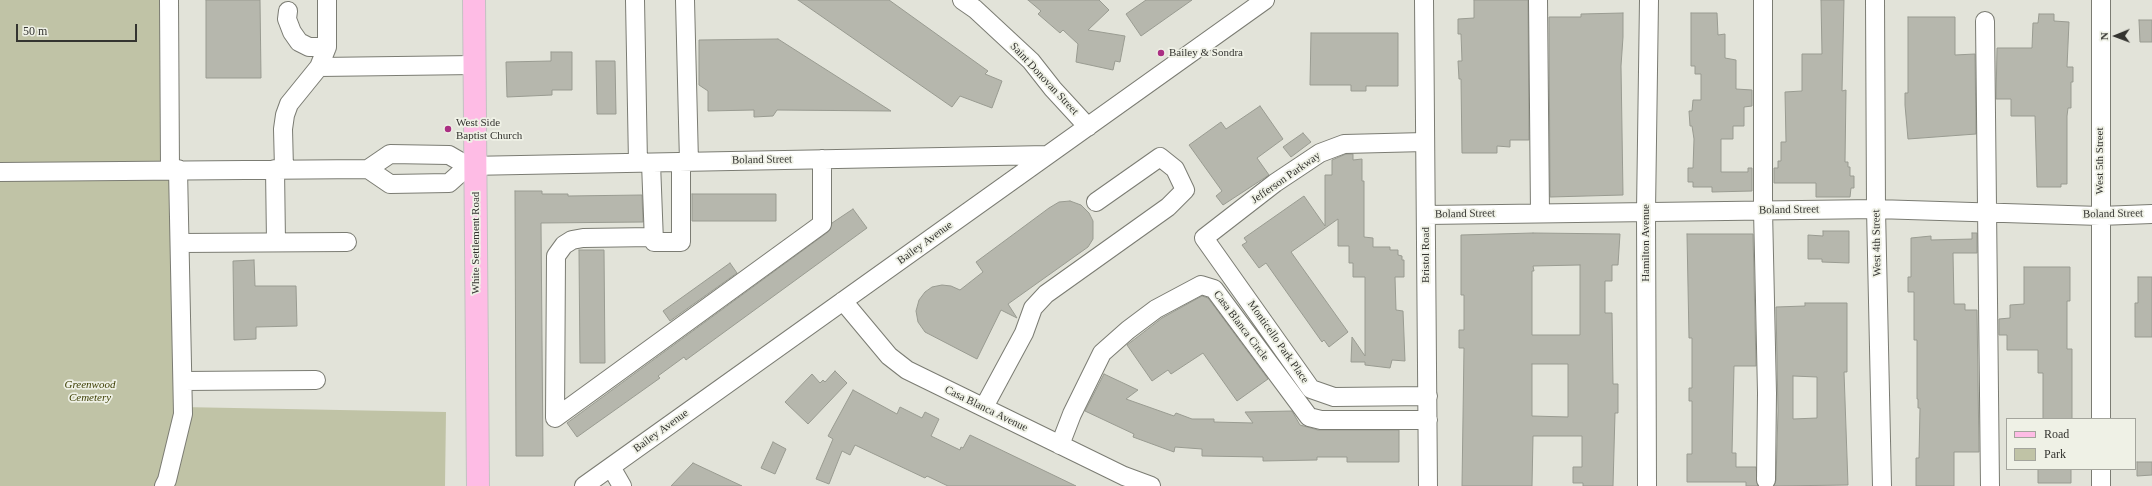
<!DOCTYPE html>
<html>
<head>
<meta charset="utf-8">
<style>
	body { margin:0 }
	#map { position:relative; width:2152px; height:486px; overflow:hidden; background:#e2e3d9; font-family:"Times New Roman",serif }
	canvas { display:block }
	.legend { position:absolute; left:2006px; top:418px; width:130px; height:52px; box-sizing:border-box; background:#eff1e6; border:1px solid #a4a59d; margin:0; padding:5px 7px; list-style:none; font-size:12px; color:#343430 }
	.legend li { display:flex; align-items:center; gap:8px; height:20px }
	.legend b { width:20px; border:1px solid #a4a59d }
	.north { position:absolute; left:2096px; top:16px; width:40px; height:40px; -webkit-text-stroke:3px #eff1e6; paint-order:stroke; rotate:269deg; font-size:11px; font-weight:700; line-height:16px; text-align:center; color:#343430 }
	.north::after { content:''; display:block; margin:auto; width:14px; height:18px; background:#343430; clip-path:polygon(50% 0,100% 100%,50% 72%,0 100%) }
	.scale { position:absolute; left:16px; top:24px; width:121px; height:18px; box-sizing:border-box; border:2px solid #343430; border-top:0; padding-left:5px; font-size:12px; line-height:14px; white-space:nowrap; color:#343430; -webkit-text-stroke:3px #eff1e6; paint-order:stroke }
</style>
</head>
<body>
<div id="map">
<canvas width="2152" height="486"></canvas>
<ul class="legend">
<li><b style="height:5px;background:#febce5"></b>Road</li>
<li><b style="height:11px;background:#c0c3a6"></b>Park</li>
</ul>
<div class="north">N</div>
<div class="scale">50 m</div>
</div>
<script>
const ctx = document.querySelector('canvas').getContext('2d');
ctx.lineJoin = 'round';
function fill(path, color) {
  ctx.fillStyle = color;
  ctx.fill(path, 'evenodd');
}
function poly(rows) {
  const path = new Path2D();
  for (const r of rows) {
    path.moveTo(r[0], r[1]);
    for (let i = 2; i < r.length; i += 2) path.lineTo(r[i], r[i + 1]);
  }
  return path;
}
function strokePath(path, color, width, dash) {
  ctx.strokeStyle = color;
  ctx.lineWidth = width;
  ctx.lineCap = dash ? 'butt' : 'round';
  ctx.setLineDash(dash || []);
  ctx.stroke(path);
}
function label(font, color, halo, rows, align = 'center') {
  ctx.font = font + ' "Times New Roman",serif';
  ctx.lineWidth = 3.5;
  ctx.setLineDash([]);
  ctx.textBaseline = 'middle';
  ctx.strokeStyle = halo;
  ctx.fillStyle = color;
  for (const [text, x, y, turn = 0] of rows) {
    ctx.save();
    ctx.translate(x, y);
    ctx.rotate((+turn || 0) * Math.PI / 180);
    ctx.textAlign = isNaN(turn) ? turn : align;
    if (halo) ctx.strokeText(text, 0, 0);
    ctx.fillText(text, 0, 0);
    ctx.restore();
  }
}
fill(poly([
	[0,0,160,0,181,407,446,412,445,486,0,486]
]), '#c0c3a6');
const building = poly([
	[206,0,260,0,261,78,206,78,206,0],
	[798,0,889,0,988,71,985,74,1002,81,992,108,960,96,952,107,798,0],
	[1028,0,1099,0,1109,10,1088,30,1125,36,1120,62,1115,61,1113,70,1076,62,1078,44,1063,30,1060,33,1038,14,1041,11,1028,0],
	[1146,0,1192,0,1141,36,1126,14,1146,0],
	[1474,0,1528,0,1529,140,1510,140,1510,147,1497,146,1497,153,1462,153,1461,79,1459,79,1458,61,1462,61,1461,34,1458,34,1458,19,1474,18,1474,0],
	[1821,0,1844,0,1842,91,1846,90,1845,162,1848,162,1848,167,1850,167,1850,176,1854,176,1854,188,1851,188,1850,197,1816,197,1816,183,1774,183,1774,168,1778,168,1778,161,1781,161,1781,142,1786,142,1785,92,1802,91,1802,54,1822,54,1821,0],
	[1623,13,1623,37,1621,66,1623,195,1550,197,1549,17,1581,17,1581,14,1623,13],
	[1691,13,1717,13,1718,35,1725,34,1725,58,1736,60,1736,89,1752,90,1752,106,1744,107,1744,126,1733,126,1733,139,1721,139,1721,172,1748,172,1748,168,1752,168,1752,191,1712,192,1712,187,1693,187,1693,182,1688,182,1688,168,1693,168,1694,139,1692,126,1690,126,1689,111,1692,111,1693,100,1701,100,1701,74,1695,74,1695,66,1691,66,1691,13],
	[2039,14,2054,14,2054,21,2069,22,2067,67,2073,67,2073,82,2071,82,2071,108,2068,108,2067,116,2067,184,2061,184,2061,187,2037,187,2035,116,2011,116,2011,99,1996,99,1997,48,2032,48,2033,23,2038,23,2039,14],
	[1908,17,1955,17,1955,55,1975,54,1976,134,1908,139,1905,105,1905,93,1908,93,1908,17],
	[2139,20,2152,20,2152,42,2140,42,2139,20],
	[1311,33,1398,33,1398,86,1366,86,1366,91,1351,91,1351,85,1310,85,1311,33],
	[778,39,891,111,777,110,773,116,754,117,754,110,708,111,708,91,699,85,699,40,778,39],
	[551,52,572,52,572,90,552,90,552,95,507,97,506,62,551,61,551,52],
	[596,61,615,61,616,114,597,114,596,61],
	[1260,106,1283,139,1257,158,1269,175,1223,205,1216,196,1222,191,1189,145,1221,122,1226,129,1260,106],
	[1303,133,1311,142,1291,157,1283,147,1303,133],
	[1346,154,1353,154,1353,160,1362,159,1362,181,1364,181,1364,237,1373,238,1373,247,1390,247,1390,250,1398,250,1398,255,1402,256,1402,260,1404,260,1404,277,1395,277,1396,310,1403,311,1405,361,1392,360,1390,368,1365,365,1365,362,1351,362,1352,337,1365,356,1365,277,1353,277,1353,263,1349,263,1349,246,1338,246,1338,219,1291,252,1348,332,1329,347,1324,340,1322,342,1266,263,1259,268,1242,245,1247,242,1244,238,1304,196,1325,226,1325,175,1332,175,1332,160,1346,154],
	[515,191,542,191,542,194,568,194,568,196,642,195,643,222,541,223,543,456,516,456,515,191],
	[692,194,776,194,776,221,692,221,692,194],
	[1070,201,1081,205,1089,213,1093,221,1093,239,1088,247,1008,304,1017,318,1001,310,977,359,925,332,918,322,916,311,919,300,925,292,932,287,942,285,951,286,960,290,983,272,976,262,1049,208,1059,202,1070,201],
	[853,209,867,228,686,360,684,357,658,376,660,378,577,437,567,423,828,232,832,223,853,209],
	[1823,231,1849,231,1849,263,1822,262,1822,259,1808,259,1808,235,1823,236,1823,231],
	[1533,233,1620,234,1618,265,1612,265,1612,281,1605,281,1605,313,1612,313,1613,384,1618,384,1618,413,1615,413,1613,486,1583,486,1583,483,1573,483,1573,467,1582,467,1582,436,1533,436,1532,486,1462,486,1464,348,1459,348,1459,330,1464,330,1464,295,1461,295,1461,235,1533,233],
	[1580,265,1580,335,1532,335,1532,271,1534,271,1533,266,1580,265],
	[1532,364,1568,364,1568,417,1532,416,1532,364],
	[1972,233,1977,233,1977,253,1953,253,1954,304,1965,304,1965,310,1977,310,1979,452,1954,452,1954,486,1916,486,1916,458,1919,458,1920,408,1918,408,1918,399,1917,399,1917,340,1914,340,1914,292,1908,292,1908,277,1911,277,1911,238,1931,236,1931,240,1972,239,1972,233],
	[1687,234,1753,234,1756,366,1734,366,1732,453,1736,453,1736,467,1756,467,1758,486,1746,486,1746,482,1687,482,1687,454,1692,454,1692,401,1689,401,1689,388,1692,388,1692,338,1689,338,1687,234],
	[579,250,604,250,605,363,580,363,579,250],
	[254,260,255,286,296,286,297,326,256,327,256,339,234,340,233,261,254,260],
	[730,263,737,273,670,321,663,311,730,263],
	[2024,267,2070,267,2070,301,2067,301,2067,349,2072,349,2072,419,2043,419,2043,373,2038,373,2038,350,2007,350,2007,335,1999,335,1999,319,2010,318,2010,305,2024,304,2024,267],
	[2138,277,2152,277,2152,337,2135,337,2135,303,2138,303,2138,277],
	[1202,296,1208,298,1268,379,1237,401,1203,353,1171,374,1168,370,1152,381,1127,345,1162,318,1202,296],
	[1805,303,1847,303,1847,372,1844,372,1848,485,1774,486,1776,480,1778,411,1776,307,1805,306,1805,303],
	[1793,376,1817,377,1817,418,1793,419,1793,376],
	[835,371,847,383,808,424,785,402,812,374,820,383,823,380,825,382,835,371],
	[1104,374,1138,390,1126,399,1174,416,1176,413,1192,419,1214,419,1214,422,1253,423,1245,412,1292,411,1300,425,1318,430,1399,430,1399,462,1347,462,1347,457,1317,457,1317,460,1263,461,1263,457,1202,456,1202,449,1175,447,1174,452,1133,437,1134,434,1085,411,1104,374],
	[853,390,897,414,900,407,922,418,925,412,939,419,931,436,960,450,961,447,963,448,970,435,1076,486,948,486,927,476,925,478,855,445,850,455,842,451,829,484,816,479,833,439,828,436,853,390],
	[773,442,786,449,775,474,761,468,773,442],
	[2137,462,2152,462,2152,475,2137,476,2137,462],
	[693,463,742,486,671,486,693,463],
	[2038,469,2071,469,2071,483,2038,483,2038,469]
]);
fill(building, '#b6b7ad');
strokePath(building, '#999b91', 1);
const minor = poly([
	[169,0,170,169],
	[327,0,327,47,319,67,475,65],
	[635,0,638,163],
	[685,0,689,162],
	[962,0,975,9,1031,61,1053,89,1088,127],
	[1424,0,1428,486],
	[1538,0,1540,213],
	[1763,0,1763,210,1767,393,1766,480],
	[1875,0,1876,209,1882,486],
	[288,11,287,19,292,32,299,42,309,47,327,47],
	[1985,21,1990,486],
	[1425,142,1344,144,1320,153,1275,183,1204,238,1311,389,1334,397,1428,396],
	[651,163,654,242,681,242,681,162],
	[275,169,276,242],
	[284,169,283,129,285,115,289,104,319,67],
	[368,169,390,184,449,183,468,166],
	[0,172,368,169,390,154,449,155,468,166,1048,155],
	[1426,215,1876,209,2100,216,2152,214],
	[653,237,583,238,572,240,564,245,556,256,555,418,822,224,822,159],
	[180,243,347,242],
	[843,301,889,356,907,370,1124,476,1151,486],
	[183,381,316,380],
	[984,407,1024,333,1033,308,1046,294,1168,207,1185,190,1175,169,1160,157,1096,202],
	[2101,419,2101,0],
	[1060,445,1072,414,1102,353,1128,330,1156,309,1201,285,1214,289,1309,417,1321,420,1428,420],
	[611,467,622,486],
	[2101,469,2101,486],
	[164,486,167,480,183,414,178,169],
	[584,486,1265,0],
	[1647,486,1646,211,1649,0]
]);
const major = poly([
	[474,0,478,486]
]);
strokePath(minor, '#7b7c73', 20);
strokePath(major, '#c2c2c1', 24);
strokePath(minor, '#fff', 18);
strokePath(major, '#febce5', 22);
for (const [x, y, r, color] of [
	[1161,53,4,"#aa2f83"],
	[448,129,4,"#aa2f83"]
]) {
  const dot = new Path2D();
  dot.arc(x, y, r, 0, 2 * Math.PI);
  ctx.fillStyle = color;
  ctx.fill(dot);
  strokePath(dot, '#eff1e6', 1.5);
}
label('11px', '#343430', '#eff1e6', [
	["Bailey & Sondra",1169,53],
	["West Side",456,123],
	["Baptist Church",456,136]
], 'left');
label('11px', '#343430', '#eff1e6', [
	["Saint Donovan Street",1044,79,47],
	["Boland Street",762,160,-1],
	["West 5th Street",2100,161,-90],
	["Jefferson Parkway",1286,178,-35],
	["Boland Street",1789,210,-1],
	["Boland Street",1465,214,-1],
	["Boland Street",2113,214,-1],
	["White Settlement Road",476,243,-90],
	["Bailey Avenue",925,243,-36],
	["Hamilton Avenue",1646,243,-90],
	["West 4th Street",1877,243,-91],
	["Bristol Road",1426,255,-90],
	["Casa Blanca Circle",1241,326,53],
	["Monticello Park Place",1278,342,55],
	["Casa Blanca Avenue",986,409,26],
	["Bailey Avenue",661,431,-36]
]);
label('italic 11px', '#3b3d00', '#eff1e6', [
	["Greenwood",90,385],
	["Cemetery",90,398]
]);
</script>
</body>
</html>
